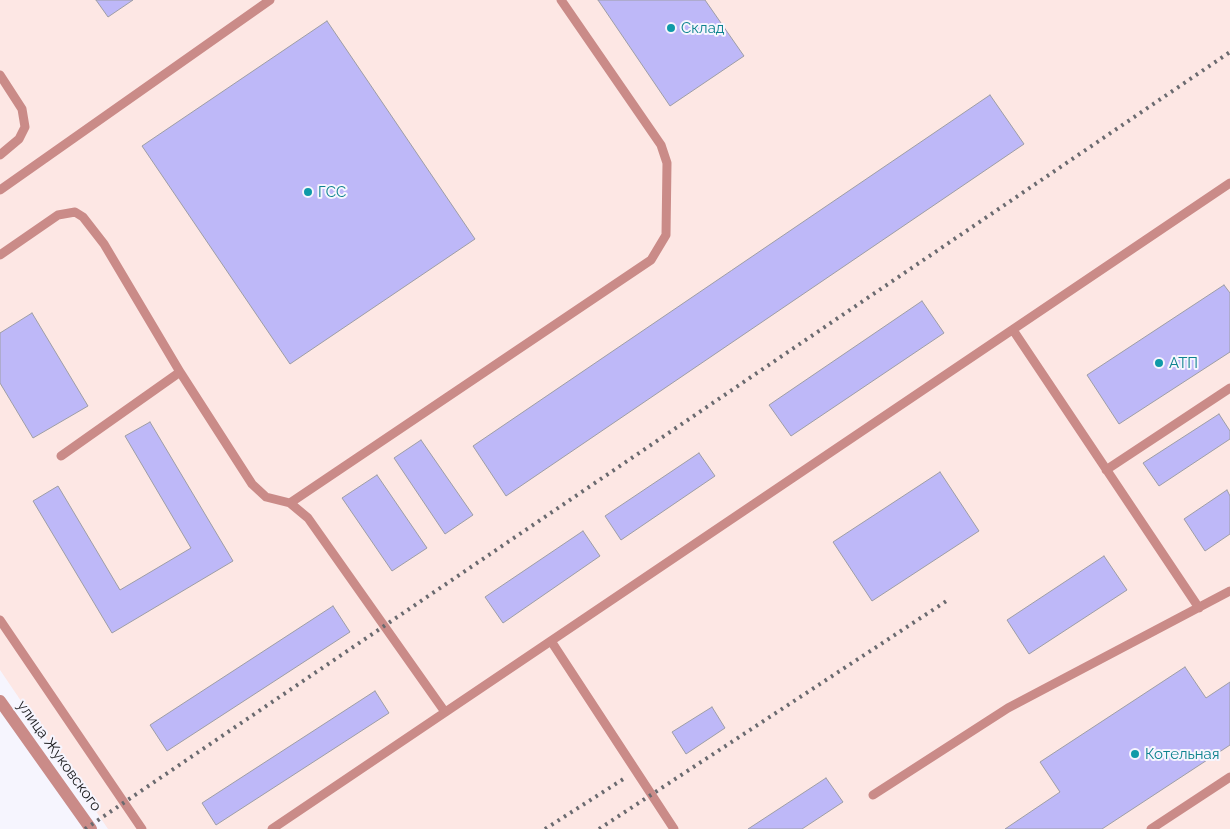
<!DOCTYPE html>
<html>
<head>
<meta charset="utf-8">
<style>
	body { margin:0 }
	canvas { display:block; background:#f6f5fe }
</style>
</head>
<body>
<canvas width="1230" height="829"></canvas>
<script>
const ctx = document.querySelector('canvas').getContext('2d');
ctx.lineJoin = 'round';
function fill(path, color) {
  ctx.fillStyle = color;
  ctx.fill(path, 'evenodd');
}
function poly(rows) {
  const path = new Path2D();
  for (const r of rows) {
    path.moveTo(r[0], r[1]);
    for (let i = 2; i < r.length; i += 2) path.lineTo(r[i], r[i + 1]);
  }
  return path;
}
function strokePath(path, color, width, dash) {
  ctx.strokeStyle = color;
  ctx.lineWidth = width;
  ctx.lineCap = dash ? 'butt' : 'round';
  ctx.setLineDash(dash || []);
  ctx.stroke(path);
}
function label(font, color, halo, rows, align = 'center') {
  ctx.font = font + ' Raleway,sans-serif';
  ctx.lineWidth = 4;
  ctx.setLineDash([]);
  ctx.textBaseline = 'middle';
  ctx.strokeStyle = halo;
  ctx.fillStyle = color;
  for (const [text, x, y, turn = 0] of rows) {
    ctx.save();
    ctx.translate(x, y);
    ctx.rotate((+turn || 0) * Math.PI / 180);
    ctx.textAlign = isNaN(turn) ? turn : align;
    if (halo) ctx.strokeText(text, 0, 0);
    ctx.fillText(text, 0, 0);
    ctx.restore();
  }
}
fill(poly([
	[0,0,1230,0,1230,829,108,829,0,670]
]), '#fde7e4');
const building = poly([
	[96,0,133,0,108,17,96,0],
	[598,0,705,0,744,56,670,106,598,0],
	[327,21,475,239,290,364,142,146,327,21],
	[990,95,1024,144,506,496,473,446,990,95],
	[1224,285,1230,293,1230,352,1119,424,1087,375,1224,285],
	[922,301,944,333,791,436,769,405,922,301],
	[32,313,88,406,33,438,0,383,0,333,32,313],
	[1219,414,1230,431,1230,439,1159,486,1143,463,1219,414],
	[150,422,233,561,112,633,33,501,58,486,120,590,191,548,125,436,150,422],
	[421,440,473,515,445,534,394,458,421,440],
	[699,453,715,476,621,540,605,516,699,453],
	[940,472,979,531,872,601,833,542,940,472],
	[377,475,427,548,392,571,342,498,377,475],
	[1227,490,1230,496,1230,534,1205,551,1184,519,1227,490],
	[583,531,600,556,503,623,485,597,583,531],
	[1104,556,1127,590,1029,654,1007,620,1104,556],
	[333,606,350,632,167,751,150,725,333,606],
	[1185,667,1206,698,1230,682,1230,745,1102,829,1005,829,1060,792,1040,762,1185,667],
	[375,691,389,713,216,825,202,803,375,691],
	[712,707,725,728,686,754,672,732,712,707],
	[826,778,843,802,802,829,748,829,826,778]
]);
fill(building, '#beb8f8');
strokePath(building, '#9e9ea6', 1);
strokePath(poly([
	[0,75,22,109,25,127,19,139,0,155],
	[0,190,270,0],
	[0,255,58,215,75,212,83,217,104,244,180,372],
	[1013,330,1199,608],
	[61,456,180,372,252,484,266,497,290,503,651,260,666,235,667,163,661,145,561,0],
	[1106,470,1230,388],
	[290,503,308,518,445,712],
	[0,620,142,829],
	[551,641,674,829],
	[873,795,1008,708,1230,591],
	[272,829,1230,183],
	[1151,829,1230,777]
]), '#ca8b88', 9);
strokePath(poly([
	[0,701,91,829]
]), '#ca8b88', 12);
strokePath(poly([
	[85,829,1230,52],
	[545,829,625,778],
	[599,829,948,600]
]), '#6a6a6f', 4, [2.5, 5]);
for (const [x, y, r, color] of [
	[671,28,5,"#0f9aa8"],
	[308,192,5,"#0f9aa8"],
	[1159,363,5,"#0f9aa8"],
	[1135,754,5,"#0f9aa8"]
]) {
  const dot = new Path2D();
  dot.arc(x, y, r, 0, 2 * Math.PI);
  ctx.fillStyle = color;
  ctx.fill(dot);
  strokePath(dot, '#f6f5fe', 2);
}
label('15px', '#0d838f', '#f6f5fe', [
	["Склад",681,28],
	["ГСС",318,192],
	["АТП",1169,363],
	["Котельная",1145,754]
], 'left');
label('15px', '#19191c', '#f6f5fe', [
	["улица Жуковского",59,756,54]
]);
</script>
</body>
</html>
